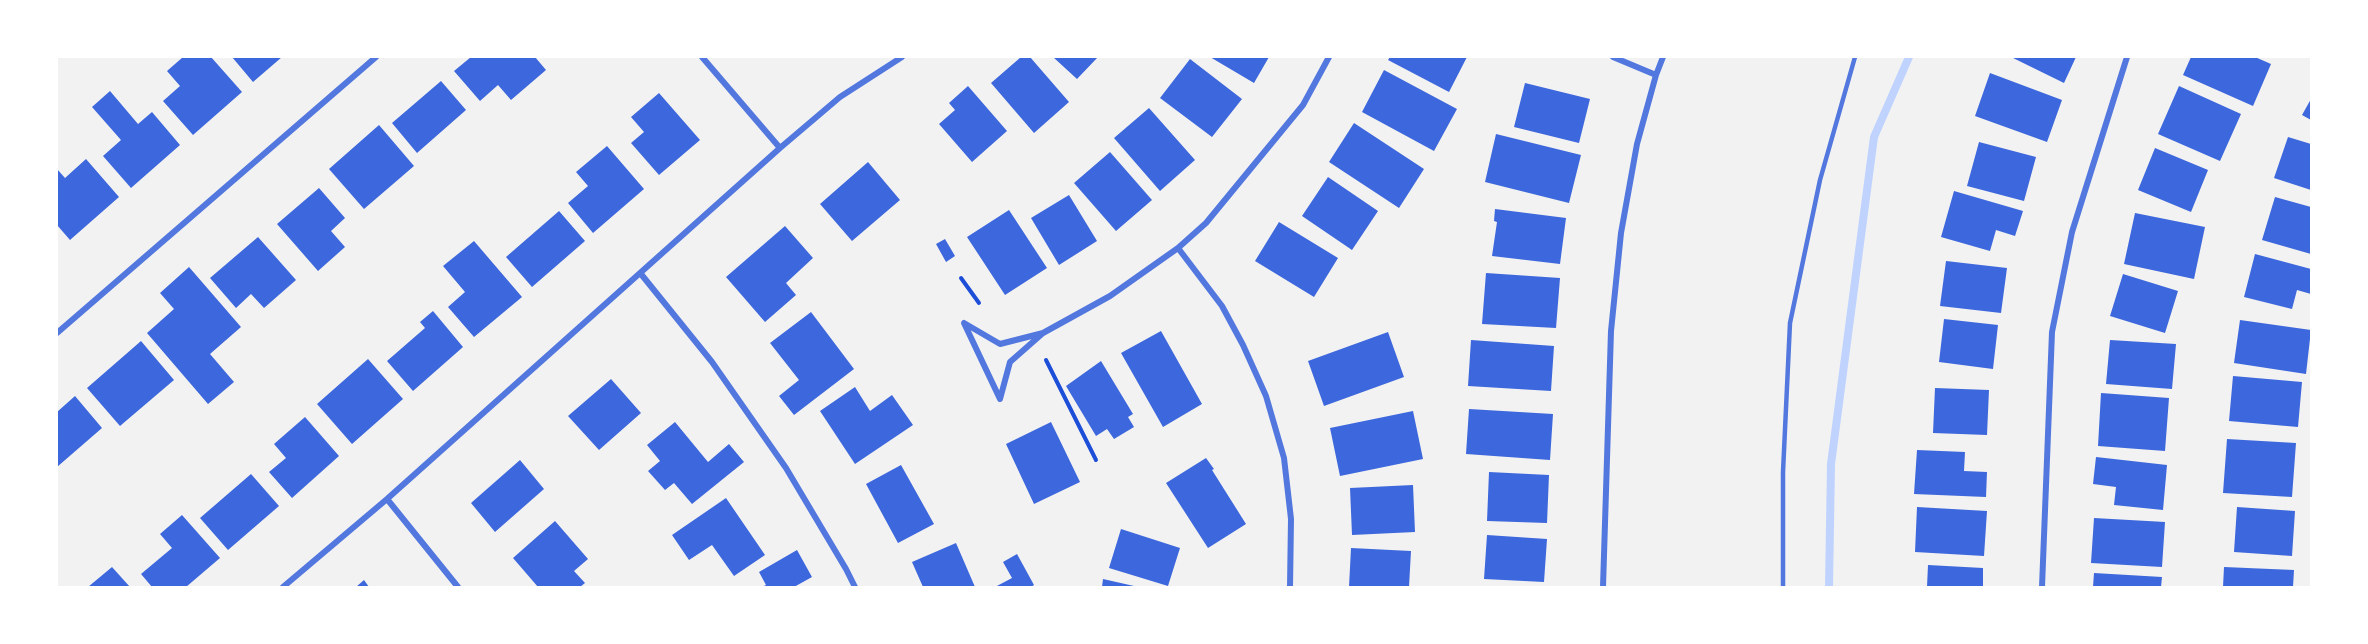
<!DOCTYPE html>
<html>
<head>
<meta charset="utf-8">
<style>
	body { margin:0 }
	#map { position:relative; width:2368px; height:644px; overflow:hidden; background:#f2f2f2; font-family:"Golos Text",sans-serif }
	canvas { display:block }
	.frame { position:absolute; inset:0; border:58px solid #fff; pointer-events:none }
</style>
</head>
<body>
<div id="map">
<canvas width="2368" height="644"></canvas>
<div class="frame"></div>
</div>
<script>
const ctx = document.querySelector('canvas').getContext('2d');
ctx.lineJoin = 'round';
function poly(rows) {
  const path = new Path2D();
  for (const r of rows) {
    path.moveTo(r[0], r[1]);
    for (let i = 2; i < r.length; i += 2) path.lineTo(r[i], r[i + 1]);
  }
  return path;
}
function strokePath(path, color, width, dash) {
  ctx.strokeStyle = color;
  ctx.lineWidth = width;
  ctx.lineCap = dash ? 'butt' : 'round';
  ctx.setLineDash(dash || []);
  ctx.stroke(path);
}
function fill(path, color) {
  ctx.fillStyle = color;
  ctx.fill(path, 'evenodd');
}
strokePath(poly([
	[1829,587,1831,464,1874,137,1909,57]
]), '#bfd3fe', 8);
fill(poly([
	[183,57,211,57,242,92,193,135,163,101,180,86,167,71],
	[232,57,282,57,253,82],
	[471,57,535,57,546,70,511,100,498,85,480,101,454,71],
	[1021,57,1030,57,1069,102,1034,133,991,83],
	[1053,57,1098,57,1077,79],
	[1210,57,1269,57,1254,83],
	[1390,57,1467,57,1449,92,1388,60],
	[2011,57,2076,57,2064,83],
	[2191,57,2255,57,2271,64,2253,106,2183,75],
	[1190,59,1242,99,1212,137,1160,98],
	[1384,70,1457,109,1434,151,1362,112],
	[1990,73,2062,100,2047,142,1975,116],
	[441,81,466,110,417,153,392,123],
	[1525,83,1590,99,1579,143,1514,127],
	[968,86,1007,131,972,162,939,124,955,110,949,103],
	[2179,86,2241,114,2220,161,2158,134],
	[110,91,138,124,152,112,180,145,131,188,103,156,121,140,92,107],
	[659,93,700,140,659,175,631,143,644,132,631,117],
	[2311,99,2311,120,2302,115],
	[1149,108,1195,160,1160,191,1114,138],
	[1354,123,1424,169,1399,208,1329,162],
	[379,125,414,166,364,209,329,169],
	[1496,134,1581,155,1569,203,1485,182],
	[2288,137,2311,144,2311,190,2274,178],
	[1979,142,2036,157,2024,201,1967,186],
	[607,146,644,189,593,233,568,203,588,186,576,172],
	[2155,148,2208,170,2191,212,2138,190],
	[1110,152,1152,200,1116,231,1074,183],
	[86,159,119,197,70,240,57,225,57,169,65,178],
	[868,162,900,200,852,241,820,204],
	[1328,177,1378,211,1352,250,1302,216],
	[319,188,345,218,331,231,345,247,318,271,277,224],
	[1954,191,2023,211,2015,236,1996,230,1990,251,1941,237],
	[1069,195,1097,241,1059,265,1031,218],
	[2275,197,2311,207,2311,254,2262,240],
	[1495,209,1566,218,1560,264,1492,256,1497,222,1494,221],
	[1009,210,1047,268,1005,295,967,237],
	[559,211,585,241,532,287,506,257],
	[2135,213,2205,227,2194,279,2124,264],
	[1279,222,1338,258,1314,297,1255,261],
	[785,226,813,258,786,283,796,295,765,322,726,277],
	[258,237,296,280,264,308,251,294,236,308,210,278],
	[945,239,955,256,946,262,936,244],
	[474,241,522,297,474,337,448,307,465,292,443,266],
	[2255,254,2311,269,2311,294,2297,290,2292,309,2244,297],
	[1946,261,2007,268,2001,313,1940,306],
	[189,267,241,327,210,354,234,382,208,404,147,333,174,309,160,293],
	[1486,273,1560,278,1556,328,1482,324],
	[2123,274,2178,291,2165,333,2110,316],
	[433,311,463,347,413,391,387,361,425,328,420,322],
	[811,312,854,369,794,415,779,396,799,380,770,343],
	[1944,319,1998,325,1993,369,1939,362],
	[2240,320,2311,330,2306,374,2234,363],
	[1161,331,1202,404,1163,427,1121,353],
	[1388,332,1404,377,1324,406,1308,361],
	[1471,340,1554,346,1551,391,1468,386],
	[2110,340,2176,344,2172,389,2106,384],
	[141,341,174,380,120,426,87,388],
	[368,359,403,399,352,444,317,404],
	[1101,361,1133,414,1128,417,1134,427,1114,439,1107,429,1096,436,1066,386],
	[2233,376,2302,382,2298,427,2229,421],
	[611,379,641,413,599,450,568,416],
	[855,387,870,411,892,395,913,425,855,464,820,411],
	[1935,388,1989,390,1987,435,1933,433],
	[2101,393,2169,398,2165,451,2098,446],
	[75,396,102,428,57,467,57,412],
	[1469,409,1553,414,1550,460,1466,454],
	[1413,411,1423,459,1340,476,1330,428],
	[305,417,339,456,292,498,269,472,286,458,274,444],
	[675,422,708,462,729,444,744,462,692,504,674,483,665,490,648,471,660,461,647,445],
	[1051,422,1080,482,1034,504,1006,444],
	[2227,439,2296,443,2292,497,2223,493],
	[1917,450,1965,452,1964,471,1987,472,1986,497,1914,494],
	[2096,457,2167,465,2163,510,2114,505,2116,487,2093,484],
	[1206,458,1214,469,1212,470,1246,524,1208,548,1166,483],
	[520,460,544,489,495,532,471,503],
	[901,465,934,524,898,543,866,484],
	[1489,472,1549,475,1547,523,1487,521],
	[251,474,279,506,228,550,200,518],
	[1413,485,1415,532,1352,535,1350,488],
	[726,498,765,555,734,576,712,545,689,560,672,535],
	[1917,507,1987,511,1984,556,1915,552],
	[2237,507,2295,511,2292,556,2234,552],
	[182,515,220,558,186,587,152,587,141,574,172,548,160,534],
	[2094,518,2165,522,2162,567,2091,563],
	[555,521,588,559,574,571,585,583,580,587,538,587,513,558],
	[1121,529,1180,548,1168,586,1109,568],
	[1487,535,1547,539,1544,582,1484,579],
	[956,543,975,587,923,587,912,562],
	[1351,548,1411,551,1409,587,1349,587],
	[797,550,812,577,794,587,762,587,766,585,759,572],
	[1017,554,1034,585,1031,587,995,587,1012,578,1003,562],
	[1928,565,1983,568,1983,587,1927,587],
	[112,567,130,587,88,587],
	[2224,567,2294,570,2293,587,2223,587],
	[2094,573,2162,577,2161,587,2093,587],
	[1103,579,1134,586,1134,587,1102,587],
	[364,580,369,587,356,587]
]), '#3d67dc');
strokePath(poly([
	[961,278,979,303],
	[1046,360,1096,460]
]), '#1d4ed8', 4);
strokePath(poly([
	[1783,587,1783,472,1790,323,1820,180,1855,57]
]), '#5277de', 4.5);
strokePath(poly([
	[702,57,780,148],
	[1613,57,1656,75],
	[1178,248,1222,306,1243,345,1266,396,1284,458,1291,519,1290,587],
	[641,274,712,362,786,468,846,569,855,587],
	[57,333,376,57],
	[1043,333,1000,344,964,323,1000,399,1010,362,1043,333,1110,296,1178,248,1206,223,1303,105,1329,57],
	[387,499,458,587],
	[283,587,387,499,780,148,840,97,902,57],
	[1603,587,1611,331,1621,233,1637,144,1656,75,1663,57],
	[2042,587,2052,332,2072,232,2127,57]
]), '#5277de', 6);
</script>
</body>
</html>
